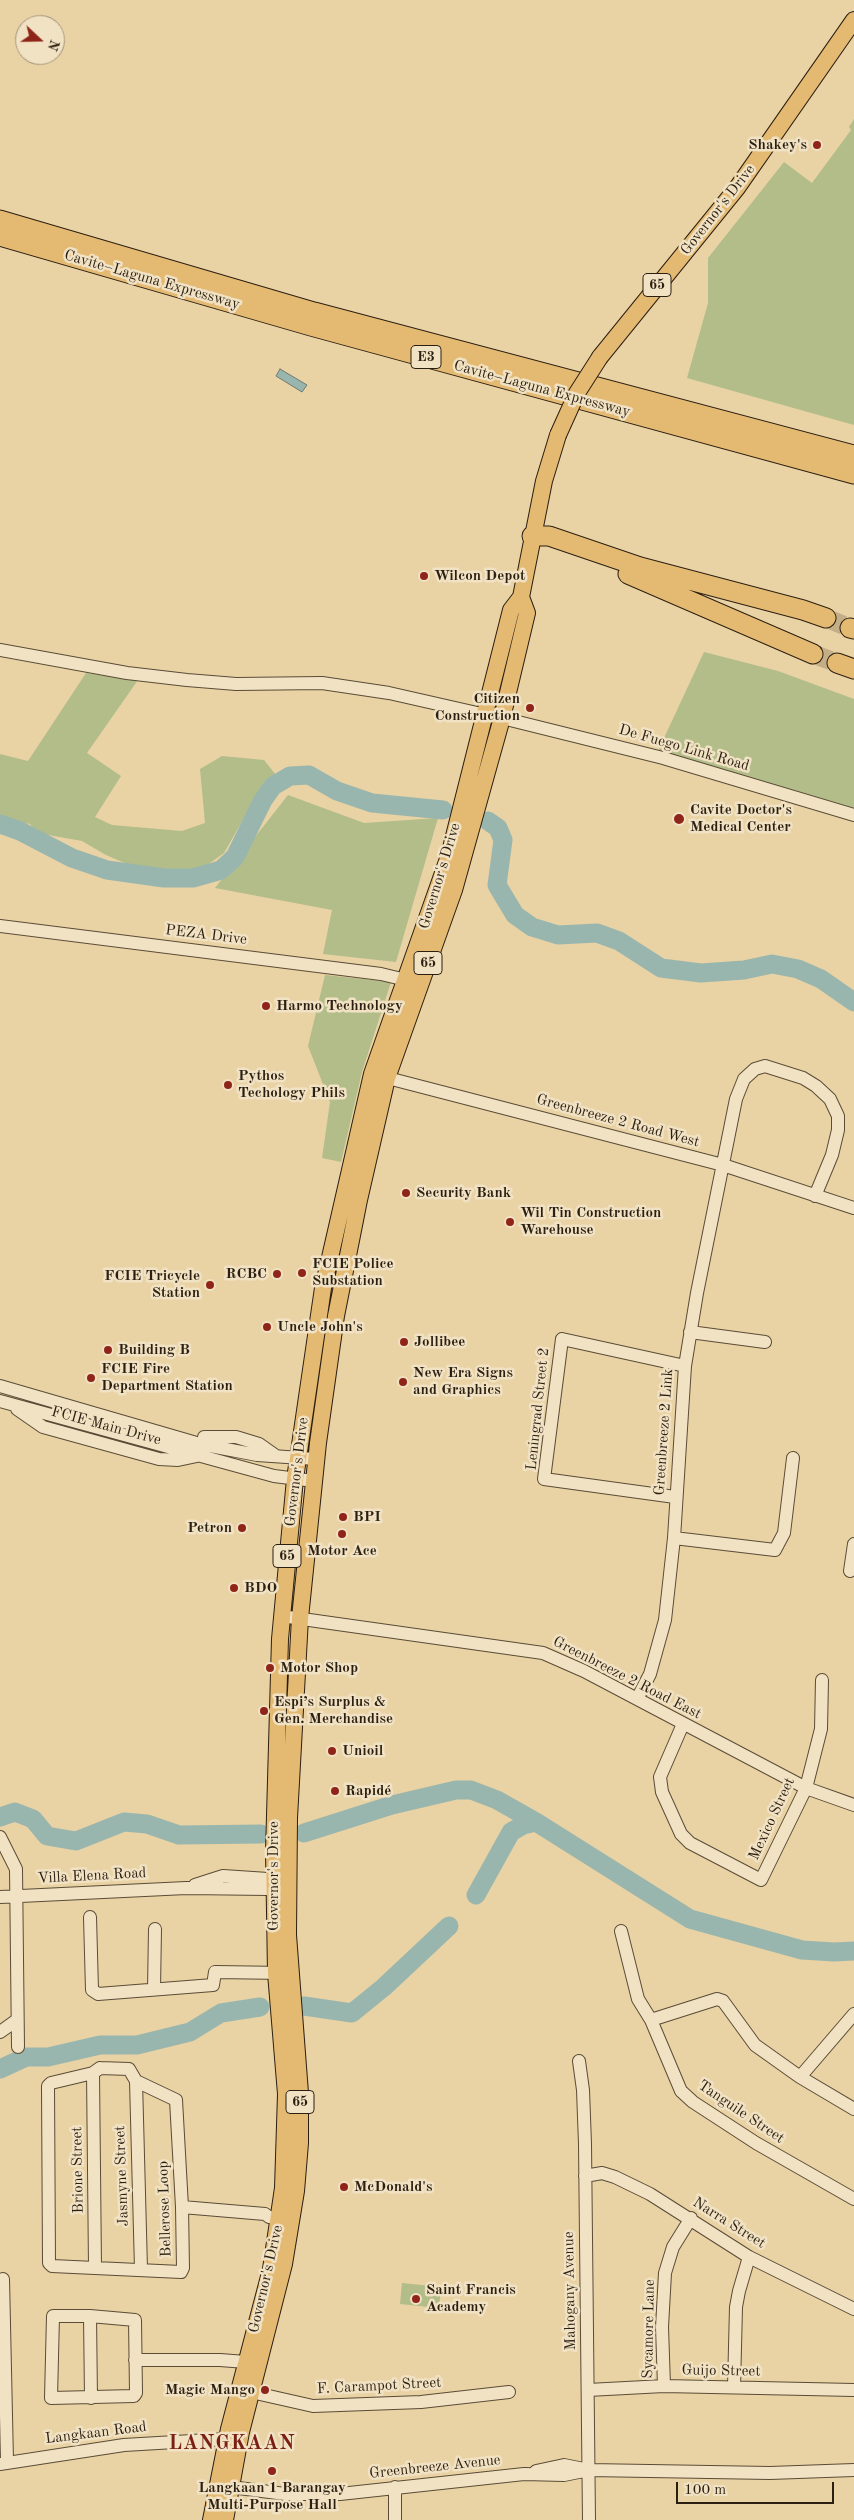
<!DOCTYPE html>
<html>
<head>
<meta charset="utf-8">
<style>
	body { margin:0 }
	#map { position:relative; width:854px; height:2520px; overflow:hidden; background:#e9d2a4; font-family:"Old Standard TT",serif }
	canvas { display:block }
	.north { position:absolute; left:15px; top:15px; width:50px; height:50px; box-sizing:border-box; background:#f1e2c4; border:1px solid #a2947c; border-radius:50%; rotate:111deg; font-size:14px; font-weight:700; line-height:20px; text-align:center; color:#2b1f11 }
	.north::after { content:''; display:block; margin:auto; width:18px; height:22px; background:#8f2418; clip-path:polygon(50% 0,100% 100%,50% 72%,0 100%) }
	.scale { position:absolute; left:676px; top:2482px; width:158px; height:22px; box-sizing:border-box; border:2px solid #2b1f11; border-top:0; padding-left:6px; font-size:15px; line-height:18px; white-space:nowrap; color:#2b1f11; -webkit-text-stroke:4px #f1e2c4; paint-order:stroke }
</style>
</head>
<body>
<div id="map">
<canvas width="854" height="2520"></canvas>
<div class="north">N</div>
<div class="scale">100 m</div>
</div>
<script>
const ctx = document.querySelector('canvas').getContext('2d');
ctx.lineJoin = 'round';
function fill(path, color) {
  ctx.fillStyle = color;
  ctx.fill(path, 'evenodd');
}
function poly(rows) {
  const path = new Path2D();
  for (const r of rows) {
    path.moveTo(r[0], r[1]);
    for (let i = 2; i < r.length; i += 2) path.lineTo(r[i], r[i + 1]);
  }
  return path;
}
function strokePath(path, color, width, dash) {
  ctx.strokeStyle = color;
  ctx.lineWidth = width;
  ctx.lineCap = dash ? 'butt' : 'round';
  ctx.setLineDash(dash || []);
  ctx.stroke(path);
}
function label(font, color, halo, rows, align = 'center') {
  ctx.font = font + ' "Old Standard TT",serif';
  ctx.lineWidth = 5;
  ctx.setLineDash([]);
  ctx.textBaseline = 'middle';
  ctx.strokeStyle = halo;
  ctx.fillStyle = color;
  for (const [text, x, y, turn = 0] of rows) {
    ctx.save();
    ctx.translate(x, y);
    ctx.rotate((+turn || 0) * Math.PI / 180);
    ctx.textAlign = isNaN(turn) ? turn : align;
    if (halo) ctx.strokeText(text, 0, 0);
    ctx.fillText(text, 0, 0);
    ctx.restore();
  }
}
fill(poly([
	[854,119,854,425,687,378,708,303,708,258,784,162,812,183,851,130,849,127],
	[704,652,778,671,854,699,854,811,658,751],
	[86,673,138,680,87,753,121,776,95,817,112,825,182,831,205,823,200,769,222,756,264,760,276,775,256,797,224,853,203,868,163,875,148,873,106,855,82,841,37,833,30,824,0,819,0,754,28,761],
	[288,795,364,823,438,818,396,962,323,954,332,910,215,888],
	[325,975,391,982,362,1072,341,1162,322,1158,330,1102,308,1046],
	[402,2283,441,2287,439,2308,400,2304]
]), '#b2bd89');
const water = poly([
	[280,369,307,385,302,392,276,376,280,369]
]);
fill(water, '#99b6ae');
strokePath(water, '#6d7a6f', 1);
strokePath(poly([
	[488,821,498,828,503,840,497,885,515,915,532,927,558,935,597,933,619,941,661,968,701,973,744,970,772,964,798,969,821,979,854,1002],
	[0,824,20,831,72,858,107,870,164,878,193,878,221,870,235,857,263,800,273,786,290,776,309,775,337,791,372,803,443,810],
	[0,1817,15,1812,33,1819,47,1836,76,1841,124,1822,147,1824,179,1835,261,1834],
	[304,1833,392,1805,456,1790,471,1790,497,1800,536,1822,690,1919,802,1950,834,1952,854,1951],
	[476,1895,511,1832,523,1825,536,1822],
	[304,2006,352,2013,384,1987,449,1926],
	[0,2069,26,2057,48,2057,100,2045,137,2045,190,2032,221,2013,260,2007]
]), '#99b6ae', 19);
strokePath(poly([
	[826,618,850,628],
	[813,654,837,663]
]), '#c3ae87', 19, [19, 9]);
const minor = poly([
	[0,650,127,673,187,680,236,684,322,683,389,693,486,715],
	[502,718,663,758,854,815],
	[0,926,381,974,406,980],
	[380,1076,723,1165,854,1208],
	[690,1332,765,1342],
	[0,1386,200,1444,257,1455,316,1459],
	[0,1401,274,1476,314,1481],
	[17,1409,43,1427,159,1459,178,1460,197,1456],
	[204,1437,236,1437,259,1444,276,1456],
	[675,1497,544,1479,562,1339,685,1366],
	[674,1538,775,1550,784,1533,793,1458],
	[850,1571,854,1544],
	[281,1616,543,1653,584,1671,806,1788,854,1805],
	[637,1699,650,1674,665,1620,674,1538,685,1366,697,1293,736,1099,744,1079,755,1069,765,1066,803,1078,816,1086,830,1099,838,1116,838,1130,832,1155,815,1196],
	[683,1724,660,1777,662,1792,681,1834,690,1843,761,1880,806,1788,821,1729,822,1680],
	[0,1837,16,1869,18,2047],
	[195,1885,223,1876,268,1879,274,1884],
	[0,1897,186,1888,268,1889,274,1884,281,1884],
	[90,1917,92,1990,98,1994,213,1985,215,1972,285,1973],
	[621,1931,638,1999,651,2020,681,2091,693,2102,756,2143,854,2199],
	[154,1989,155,1929],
	[651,2020,717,1999,723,2001,755,2045,800,2077,854,2109],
	[0,2032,17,2020],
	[579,2061,583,2090,585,2144,589,2520],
	[100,2068,129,2069,136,2081,176,2100,182,2207,183,2268,181,2272,52,2266,49,2263,48,2086,51,2083,93,2073,100,2068],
	[93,2073,95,2267],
	[800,2077,854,2014],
	[136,2081,141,2269],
	[585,2176,602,2173,615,2177,650,2194,749,2257,854,2309],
	[182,2207,265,2214,269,2217,287,2219],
	[3,2279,7,2461],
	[53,2316,90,2316,135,2320,136,2393,134,2396,51,2398,53,2316],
	[90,2316,91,2398],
	[135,2360,220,2360,246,2362],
	[664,2386,662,2327,665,2273,673,2247,691,2218],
	[734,2387,736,2307,739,2291,749,2257],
	[588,2390,664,2386,854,2390],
	[251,2392,313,2406,421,2402,509,2392],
	[0,2464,124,2445,226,2439],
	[536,2471,564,2465,589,2470,770,2473,854,2470],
	[231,2487,285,2494,340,2494,524,2474,564,2475,589,2470],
	[395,2487,395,2520]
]);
const major = poly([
	[600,357,737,188,854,20],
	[211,2520,229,2429,271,2269,283,2188,286,2094,276,1973,274,1851,280,1639,295,1479,323,1288,372,1074,449,856,511,610,521,597,544,481,558,435],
	[225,2520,241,2432,284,2264,296,2191,300,2143,300,2093,288,1935,289,1818,300,1618,318,1443,336,1316,359,1200,387,1078,454,890,502,718,527,613,521,597]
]);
const highway = poly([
	[0,220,314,312,854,455],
	[0,236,311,326,854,474],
	[532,536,549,536,640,567,803,610,826,618],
	[628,574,813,654],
	[850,628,854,629],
	[837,663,854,669]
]);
strokePath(minor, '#5a4c36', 14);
strokePath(major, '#2b1f11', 18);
strokePath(highway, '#2b1f11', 21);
strokePath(minor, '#f1e2c4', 12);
strokePath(major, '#e4b972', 16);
strokePath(highway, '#e4b972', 19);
const majorBridge = poly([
	[558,435,577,393,600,357]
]);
strokePath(majorBridge, '#2b1f11', 18, []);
strokePath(majorBridge, '#e4b972', 16);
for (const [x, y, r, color] of [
	[817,145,5,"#8f2418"],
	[424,576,5,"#8f2418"],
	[530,708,5,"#8f2418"],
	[679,819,6,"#8f2418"],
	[266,1006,5,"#8f2418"],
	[228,1085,5,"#8f2418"],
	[406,1193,5,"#8f2418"],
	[510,1222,5,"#8f2418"],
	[302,1273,5,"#8f2418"],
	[277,1274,5,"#8f2418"],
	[210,1285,5,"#8f2418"],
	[267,1327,5,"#8f2418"],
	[404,1342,5,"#8f2418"],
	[108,1350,5,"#8f2418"],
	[91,1378,5,"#8f2418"],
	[403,1382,5,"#8f2418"],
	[343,1517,5,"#8f2418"],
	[242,1528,5,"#8f2418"],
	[342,1534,5,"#8f2418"],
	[234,1588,5,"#8f2418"],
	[270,1668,5,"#8f2418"],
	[264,1711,5,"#8f2418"],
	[332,1751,5,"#8f2418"],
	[335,1791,5,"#8f2418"],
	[344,2187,5,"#8f2418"],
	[416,2299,5,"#8f2418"],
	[265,2390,5,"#8f2418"],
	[272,2471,5,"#8f2418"]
]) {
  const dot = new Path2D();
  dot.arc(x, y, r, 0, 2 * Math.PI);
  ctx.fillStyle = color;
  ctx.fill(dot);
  strokePath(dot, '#f1e2c4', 2);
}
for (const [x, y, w] of [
	[657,285,28],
	[426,357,30],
	[428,963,28],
	[287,1556,28],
	[300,2102,28]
]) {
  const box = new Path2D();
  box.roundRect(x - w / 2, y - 11.5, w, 23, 4);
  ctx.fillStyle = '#f1e2c4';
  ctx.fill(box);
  strokePath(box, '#2b1f11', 1);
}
label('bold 14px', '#2b1f11', null, [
	["65",657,285],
	["E3",426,357],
	["65",428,963],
	["65",287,1556],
	["65",300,2102]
]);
label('bold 15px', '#2b1f11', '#f1e2c4', [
	["Shakey's",807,145,"right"],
	["Wilcon Depot",434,576],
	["Citizen",520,699,"right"],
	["Construction",520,716,"right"],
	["Cavite Doctor's",690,810],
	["Medical Center",690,827],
	["Harmo Technology",276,1006],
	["Pythos",238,1076],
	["Techology Phils",238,1093],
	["Security Bank",416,1193],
	["Wil Tin Construction",520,1213],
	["Warehouse",520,1230],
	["FCIE Police",312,1264],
	["Substation",312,1281],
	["RCBC",267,1274,"right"],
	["FCIE Tricycle",200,1276,"right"],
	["Station",200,1293,"right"],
	["Uncle John's",277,1327],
	["Jollibee",414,1342],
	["Building B",118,1350],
	["FCIE Fire",101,1369],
	["Department Station",101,1386],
	["New Era Signs",413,1373],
	["and Graphics",413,1390],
	["BPI",353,1517],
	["Petron",232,1528,"right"],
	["Motor Ace",342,1551,"center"],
	["BDO",244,1588],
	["Motor Shop",280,1668],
	["Espi’s Surplus &",274,1702],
	["Gen. Merchandise",274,1719],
	["Unioil",342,1751],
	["Rapidé",345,1791],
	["McDonald's",354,2187],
	["Saint Francis",426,2290],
	["Academy",426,2307],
	["Magic Mango",255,2390,"right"],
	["Langkaan 1 Barangay",272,2488,"center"],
	["Multi-Purpose Hall",272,2505,"center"]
], 'left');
label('15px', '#2b1f11', '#f1e2c4', [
	["Governor's Drive",718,210,-52],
	["Cavite–Laguna Expressway",152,280,16],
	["Cavite–Laguna Expressway",542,389,15],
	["De Fuego Link Road",684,748,16],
	["Governor's Drive",440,876,-73],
	["PEZA Drive",206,935,7],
	["Greenbreeze 2 Road West",618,1121,15],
	["Leningrad Street 2",538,1409,-84],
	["FCIE Main Drive",106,1426,15],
	["Greenbreeze 2 Link",664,1432,-86],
	["Governor's Drive",297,1472,-83],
	["Greenbreeze 2 Road East",627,1678,27],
	["Mexico Street",772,1819,-65],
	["Villa Elena Road",92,1876,-3],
	["Governor's Drive",274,1876,-90],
	["Tanguile Street",741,2112,34],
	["Brione Street",78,2170,-91],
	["Jasmyne Street",122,2176,-92],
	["Bellerose Loop",165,2209,-92],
	["Narra Street",729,2223,32],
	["Governor's Drive",266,2279,-77],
	["Mahogany Avenue",570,2291,-91],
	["Sycamore Lane",649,2329,-89],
	["Guijo Street",721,2371,1],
	["F. Carampot Street",379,2386,-3],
	["Langkaan Road",96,2433,-7],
	["Greenbreeze Avenue",435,2467,-6]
]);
ctx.letterSpacing = '1px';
label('bold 20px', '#7a1f14', '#f1e2c4', [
	["LANGKAAN",232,2444]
]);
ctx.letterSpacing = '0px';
</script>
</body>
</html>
